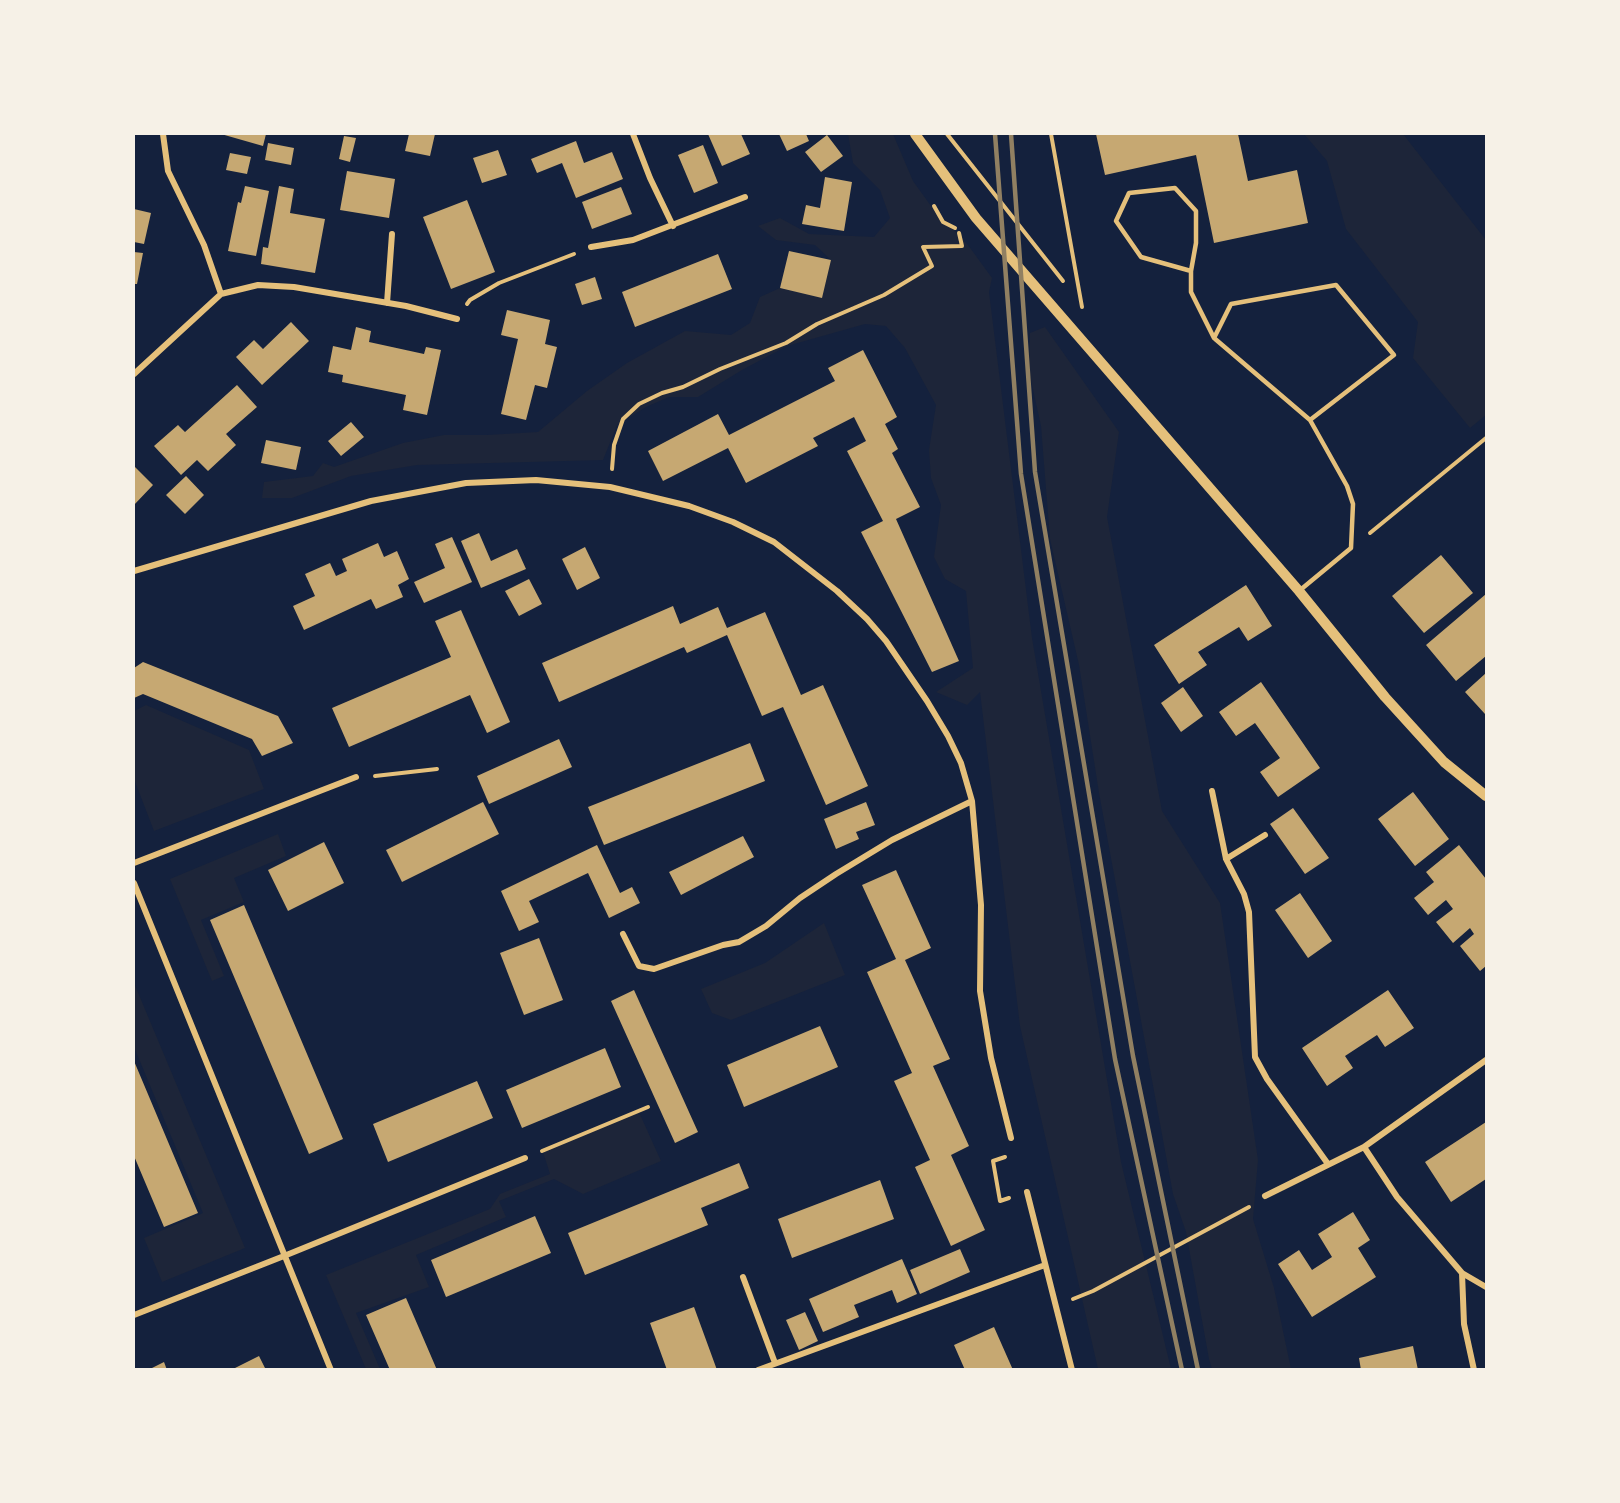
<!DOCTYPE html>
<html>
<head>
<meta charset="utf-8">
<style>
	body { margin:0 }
	#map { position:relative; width:1620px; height:1503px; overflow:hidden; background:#14213d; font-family:"Nunito Sans",sans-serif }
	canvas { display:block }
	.frame { position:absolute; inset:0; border:135px solid #f6f1e7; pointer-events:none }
</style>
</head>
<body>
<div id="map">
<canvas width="1620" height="1503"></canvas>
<div class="frame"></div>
</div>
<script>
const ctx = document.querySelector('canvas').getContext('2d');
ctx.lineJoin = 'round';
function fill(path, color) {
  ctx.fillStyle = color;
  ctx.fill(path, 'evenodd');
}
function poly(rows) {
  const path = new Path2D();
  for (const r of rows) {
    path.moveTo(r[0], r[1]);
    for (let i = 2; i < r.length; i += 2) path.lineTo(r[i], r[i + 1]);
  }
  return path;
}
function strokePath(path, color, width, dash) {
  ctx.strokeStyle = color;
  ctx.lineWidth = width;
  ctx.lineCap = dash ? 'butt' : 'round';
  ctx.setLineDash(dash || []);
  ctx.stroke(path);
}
fill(poly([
	[848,134,893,134,913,181,931,206,968,245,992,278,989,292,1032,638,1121,1162,1171,1369,1098,1369,1020,1026,980,692,967,705,936,692,973,668,966,591,945,579,934,557,941,505,931,478,929,450,936,405,905,348,886,326,865,324,787,346,742,370,698,397,669,397,646,407,617,425,603,460,417,465,351,476,292,498,262,498,264,482,313,476,323,463,334,467,403,443,444,435,487,435,538,432,587,391,627,363,685,331,731,335,750,323,760,297,780,288,822,297,831,260,815,245,776,240,758,226,780,218,809,234,874,237,890,218,880,190,853,163],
	[1304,134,1403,134,1486,240,1486,415,1470,428,1413,358,1418,322,1346,229,1327,161],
	[1045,327,1119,432,1107,517,1162,811,1220,903,1258,1160,1253,1219,1274,1288,1291,1369,1212,1369,1209,1359,1186,1232,1173,1194,1099,793,1079,665,1050,539,1041,426,1029,371,1030,333],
	[146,705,249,750,264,789,154,831,134,779,134,711],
	[278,834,286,856,234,878,244,902,201,920,224,976,212,981,170,879],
	[824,923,845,975,731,1020,712,1013,701,989,765,963],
	[134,983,245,1248,162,1282,144,1238,203,1213,134,1047],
	[638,1110,661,1161,583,1194,554,1179,499,1201,506,1217,416,1255,429,1287,356,1313,380,1369,366,1369,326,1275,490,1209,500,1194,550,1174,542,1149]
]), '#1d2539');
fill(poly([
	[221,134,266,134,263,146],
	[409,134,435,134,430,156,405,151],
	[708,134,741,134,750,154,722,166],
	[779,134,806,134,809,141,787,151],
	[1096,134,1238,134,1248,181,1297,170,1308,223,1214,243,1196,155,1105,175],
	[827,135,843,156,821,172,805,152],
	[344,136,356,138,350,162,339,159],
	[576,141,584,163,612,152,623,179,576,198,562,163,537,173,531,159],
	[268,143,294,148,291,165,265,160],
	[703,145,718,183,694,193,678,155],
	[498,150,507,175,482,183,473,158],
	[230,153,251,157,247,174,226,170],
	[347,171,395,179,389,218,340,210],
	[825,177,852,182,844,231,802,224,806,205,820,208],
	[245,186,269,191,256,256,228,251,238,202,241,203],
	[279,186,294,189,290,213,325,219,315,273,261,264,263,247,268,248],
	[621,187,632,214,592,229,582,202],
	[467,200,495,272,451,289,423,217],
	[134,209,151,213,144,244,134,242],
	[789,251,831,260,822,298,780,288],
	[134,252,143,253,137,284,134,284],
	[718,254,732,289,635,327,622,292],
	[595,277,602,299,582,305,575,284],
	[507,310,550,320,545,344,557,347,547,388,535,385,526,420,501,414,518,339,501,335],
	[291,322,309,341,262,385,236,357,254,340,263,349],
	[356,327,371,331,369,342,424,354,426,347,441,350,427,415,403,410,406,395,342,382,343,375,328,372,333,346,351,350],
	[863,350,897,417,885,424,898,449,892,453,920,507,896,519,959,661,932,672,861,532,883,521,847,451,866,441,854,417,813,438,818,446,746,483,728,448,663,481,648,451,718,414,729,435,835,381,828,368],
	[237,385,257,407,226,434,236,445,208,471,197,460,181,475,154,446,178,425,185,432],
	[351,422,364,437,341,456,328,441],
	[266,440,301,447,296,470,261,463],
	[134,466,153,485,134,505],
	[186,476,204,495,185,514,166,495],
	[479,533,491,561,517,549,526,569,481,588,461,541],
	[452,537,472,582,424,603,414,582,445,568,435,544],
	[378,543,384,557,397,551,409,579,398,585,403,597,376,609,371,599,304,630,293,606,315,596,305,574,330,563,336,576,347,571,342,559],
	[585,547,600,578,577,590,562,559],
	[1441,555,1473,593,1424,633,1392,596],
	[529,579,542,604,519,616,505,591],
	[1246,585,1272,626,1248,641,1239,627,1198,652,1207,665,1179,684,1154,645],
	[1486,594,1486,656,1456,681,1426,645],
	[673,606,680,624,718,607,727,628,765,612,801,695,823,685,868,786,826,805,783,707,762,716,727,635,687,653,684,647,559,702,542,663],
	[461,610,510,722,487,733,470,695,349,747,332,708,451,657,435,621],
	[143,662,278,716,293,743,262,756,252,739,143,694,134,698,134,668],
	[1486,673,1486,713,1485,714,1465,692],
	[1261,682,1320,768,1278,797,1260,772,1280,758,1255,723,1236,736,1219,712],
	[1183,687,1203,716,1181,732,1161,703],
	[559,739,572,767,489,804,477,776],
	[750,743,765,781,604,845,588,807],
	[1413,792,1449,839,1415,866,1378,819],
	[483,802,499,834,402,882,386,850],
	[866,802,875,825,856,832,859,839,836,849,824,819],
	[1293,808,1329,858,1305,874,1270,824],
	[743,836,754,857,681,895,669,872],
	[324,842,344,883,288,911,268,870],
	[597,845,620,893,632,887,640,903,609,918,588,873,529,901,539,922,519,931,501,891],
	[1459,845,1486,879,1486,966,1480,971,1460,946,1474,934,1470,928,1453,943,1436,922,1453,909,1446,900,1428,915,1414,898,1434,882,1426,872],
	[896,870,931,948,905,960,950,1059,933,1066,969,1146,951,1155,985,1230,951,1246,915,1167,930,1160,894,1081,912,1073,867,972,896,959,862,885],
	[1300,893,1332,941,1308,958,1275,910],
	[244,905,343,1139,309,1154,210,920],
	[539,938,563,1000,524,1015,500,953],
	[634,990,698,1132,675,1143,611,1001],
	[1388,990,1414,1028,1385,1047,1377,1035,1345,1056,1353,1068,1327,1086,1302,1048],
	[820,1026,838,1067,744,1107,727,1065],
	[605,1048,621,1087,522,1128,506,1090],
	[134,1061,198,1213,164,1227,134,1156],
	[477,1081,493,1118,388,1162,373,1124],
	[1486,1122,1486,1179,1451,1202,1425,1162],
	[739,1163,749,1188,701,1208,708,1225,585,1275,568,1233],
	[880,1180,894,1219,792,1258,778,1219],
	[1353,1212,1370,1240,1358,1248,1376,1277,1312,1317,1278,1264,1299,1250,1312,1270,1332,1257,1318,1234],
	[535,1216,551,1253,446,1297,431,1260],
	[960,1249,970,1272,920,1294,910,1270],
	[902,1259,917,1294,897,1303,892,1290,854,1305,859,1317,823,1332,809,1299],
	[406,1298,437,1370,390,1370,366,1315],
	[694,1307,717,1370,667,1370,650,1323],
	[805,1312,818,1341,799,1350,786,1320],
	[994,1327,1013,1370,965,1370,954,1345],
	[1413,1346,1418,1370,1361,1370,1359,1358],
	[259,1356,266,1370,231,1370],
	[164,1362,167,1370,148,1370]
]), '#c6a872');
strokePath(poly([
	[947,134,1063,281],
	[1051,134,1082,307],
	[934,206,943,222,955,228],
	[467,304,470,300,499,283,574,254],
	[612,469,614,445,623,419,639,404,662,393,683,387,720,369,786,343,817,324,884,295,932,266,923,247,962,246,959,233],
	[1370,533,1486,438],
	[375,776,437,769],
	[542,1151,648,1107],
	[1005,1157,993,1161,1000,1201,1009,1198],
	[1073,1299,1093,1291,1249,1207]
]), '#e5c07b', 4);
strokePath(poly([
	[1191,271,1141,257,1116,221,1129,193,1175,188,1196,211,1196,243,1191,271,1191,292,1214,338],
	[1299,591,1351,548,1353,504,1347,486,1310,420,1214,338,1231,304,1336,285,1394,355,1310,420]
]), '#e5c07b', 4.5);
strokePath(poly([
	[163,134,168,171,204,245,221,294],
	[633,134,650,178,673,226],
	[591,247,633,240,745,197],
	[387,303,392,234],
	[134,374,221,294,258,285,294,287,406,306,457,319],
	[134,571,371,501,466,483,536,480,610,487,689,506,733,522,774,542,837,591,867,619,886,641,927,701,948,736,961,763,972,801,981,905,980,991,991,1058,1011,1138],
	[1212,791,1226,859,1244,894,1249,912,1255,1057,1267,1079,1328,1164],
	[1226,859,1265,835],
	[134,863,356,777],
	[134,883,331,1370],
	[623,934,639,966,654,969,723,945,739,942,766,926,800,898,836,874,892,840,972,801],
	[1364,1147,1397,1197,1462,1273,1464,1324,1474,1370],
	[1027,1192,1072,1370],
	[1265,1196,1364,1147,1486,1060],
	[1462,1273,1486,1287],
	[743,1277,775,1363],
	[134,1315,284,1256,525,1158],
	[758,1370,1045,1265]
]), '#e5c07b', 6);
strokePath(poly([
	[915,134,976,218,1299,591,1385,697,1444,762,1486,796]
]), '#e5c07b', 10);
strokePath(poly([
	[995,134,1021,474,1115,1059,1182,1370],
	[1011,134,1035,472,1133,1056,1198,1370]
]), '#918062', 4.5);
</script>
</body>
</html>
